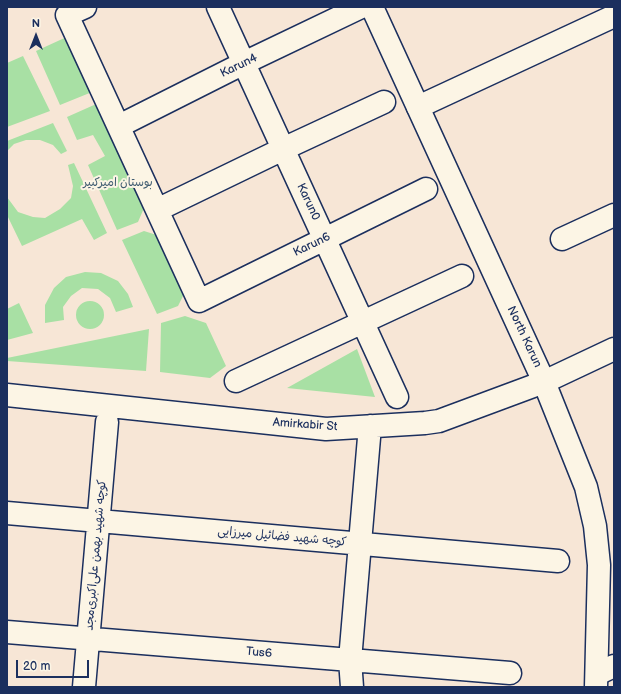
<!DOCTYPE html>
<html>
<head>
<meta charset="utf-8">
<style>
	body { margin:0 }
	#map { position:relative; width:621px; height:694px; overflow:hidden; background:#f7e6d6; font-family:"Balsamiq Sans",sans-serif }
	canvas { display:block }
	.frame { position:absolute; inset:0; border:8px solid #1b2f5e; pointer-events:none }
	.north { position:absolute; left:16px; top:16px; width:40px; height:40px; -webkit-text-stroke:3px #fcf5e5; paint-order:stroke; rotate:0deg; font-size:11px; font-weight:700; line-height:16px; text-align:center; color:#1b2f5e }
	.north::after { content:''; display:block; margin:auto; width:14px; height:18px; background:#1b2f5e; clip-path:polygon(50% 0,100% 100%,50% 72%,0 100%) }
	.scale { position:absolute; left:16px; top:660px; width:73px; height:18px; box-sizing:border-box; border:2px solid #1b2f5e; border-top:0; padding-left:5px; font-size:12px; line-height:14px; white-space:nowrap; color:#1b2f5e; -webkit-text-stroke:3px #fcf5e5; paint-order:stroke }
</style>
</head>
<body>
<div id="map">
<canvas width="621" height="694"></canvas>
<div class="frame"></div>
<div class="north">N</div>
<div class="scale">20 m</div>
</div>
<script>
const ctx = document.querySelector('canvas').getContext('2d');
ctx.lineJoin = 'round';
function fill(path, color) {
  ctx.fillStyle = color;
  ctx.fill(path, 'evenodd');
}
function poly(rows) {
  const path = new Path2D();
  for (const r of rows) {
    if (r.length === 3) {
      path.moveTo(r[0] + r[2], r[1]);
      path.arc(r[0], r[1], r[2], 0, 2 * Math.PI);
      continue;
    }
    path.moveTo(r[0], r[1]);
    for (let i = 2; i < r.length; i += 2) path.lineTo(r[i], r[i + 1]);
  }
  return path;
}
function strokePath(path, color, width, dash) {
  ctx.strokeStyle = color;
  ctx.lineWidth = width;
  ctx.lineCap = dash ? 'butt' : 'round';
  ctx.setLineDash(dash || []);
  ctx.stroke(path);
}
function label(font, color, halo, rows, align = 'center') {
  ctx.font = font + ' "Balsamiq Sans","Playpen Sans Arabic",sans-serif';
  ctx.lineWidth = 4;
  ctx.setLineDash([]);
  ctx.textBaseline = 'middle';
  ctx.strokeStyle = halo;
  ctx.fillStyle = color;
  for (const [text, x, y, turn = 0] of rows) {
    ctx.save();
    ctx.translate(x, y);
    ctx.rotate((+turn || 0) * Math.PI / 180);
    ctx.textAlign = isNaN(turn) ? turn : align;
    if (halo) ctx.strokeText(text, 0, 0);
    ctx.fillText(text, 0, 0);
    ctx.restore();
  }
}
fill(poly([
	[71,35,97,90,60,105,36,51],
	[23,56,50,111,7,127,7,63],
	[103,101,147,201,138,222,117,230,88,165,105,156,93,135,77,140,67,117],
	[53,123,67,151,61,154,53,145,40,140,26,140,14,144,7,151,7,141],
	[74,163,107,233,94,240,82,219,22,246,7,215,7,197,18,212,33,217,45,218,60,209,71,198,73,186,68,165],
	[144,231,163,237,187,288,178,306,157,314,122,240],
	[85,272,101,273,118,281,128,294,133,307,116,312,110,298,98,289,82,288,71,296,63,307,64,320,45,323,45,305,54,288,66,277],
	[90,315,14],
	[19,303,33,333,7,340,7,309],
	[185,316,206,323,226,366,210,378,160,372,161,323],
	[149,329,146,371,7,361,7,358],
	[357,349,375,397,287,388]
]), '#a8e0a4');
const minor = poly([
	[85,7,67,15,199,301,426,189],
	[218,7,397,397],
	[418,107,614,16],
	[119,126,244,63,361,7],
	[157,210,283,149,384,102],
	[562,239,614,215],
	[236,381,462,276],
	[7,395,326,429,425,423,439,421,544,382,614,349],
	[7,513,558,561],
	[7,632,510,673],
	[597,674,614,666],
	[84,687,107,422],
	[352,687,350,660,370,426]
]);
const tertiary = poly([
	[372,7,544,382,586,487,595,526,599,565,596,687]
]);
strokePath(minor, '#1b2f5e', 25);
strokePath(tertiary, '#1b2f5e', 25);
strokePath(minor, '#fcf5e5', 22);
strokePath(tertiary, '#fcf5e5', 22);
label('12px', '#1b2f5e', '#fcf5e5', [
	["Karun4",239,66,-26],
	["Karun0",308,202,65],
	["Karun6",312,245,-26],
	["North Karun",524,337,65],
	["Amirkabir St",305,425,4],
	["کوچه شهید فضائیل میرزایی",282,537,5],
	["کوچه شهید بهمن علی‌اکبری‌مجد",96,555,-85],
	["Tus6",259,653,5]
]);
label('12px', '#3e5b70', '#fcf5e5', [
	["بوستان امیرکبیر",118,183]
]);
</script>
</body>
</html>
